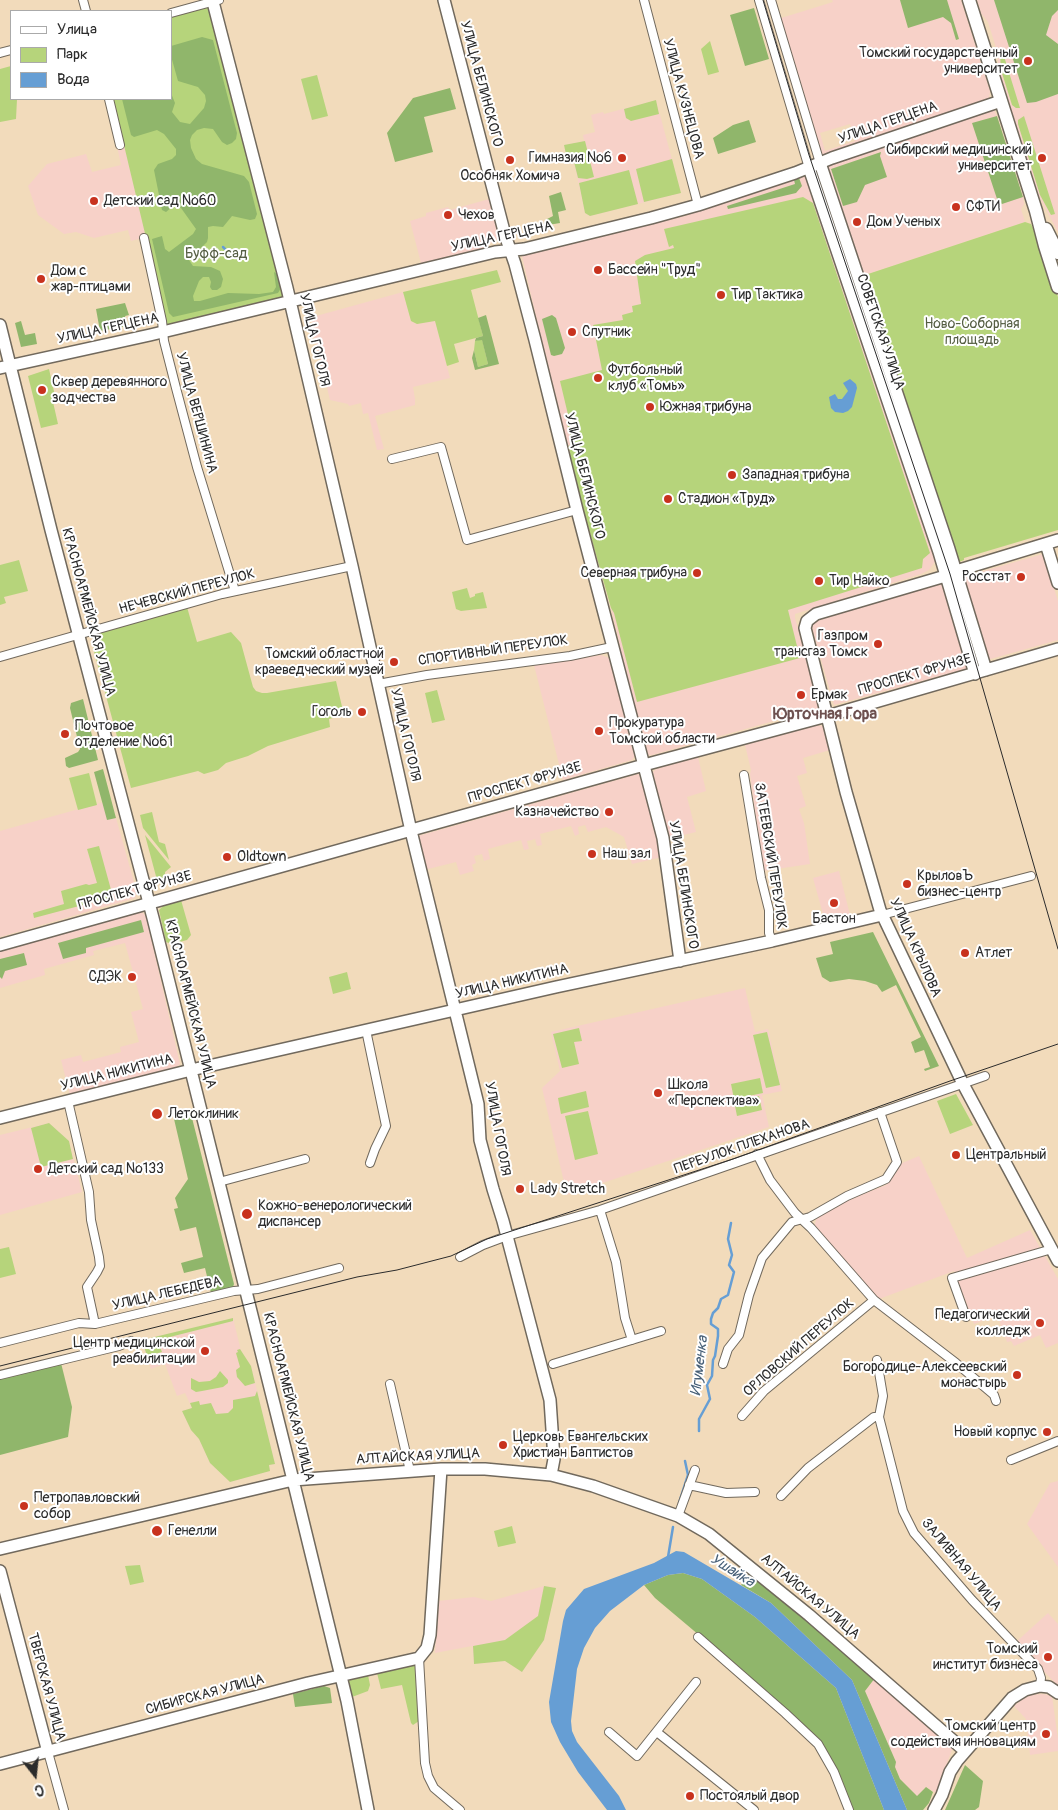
<!DOCTYPE html>
<html>
<head>
<meta charset="utf-8">
<style>
	body { margin:0 }
	#map { position:relative; width:1058px; height:1810px; overflow:hidden; background:#f2dbbb; font-family:Pangolin,sans-serif }
	canvas { display:block }
	.legend { position:absolute; left:10px; top:10px; width:162px; height:90px; box-sizing:border-box; background:#fff; border:1px solid #aaa; margin:0; padding:6px 9px; list-style:none; font-size:15px; color:#2b2b2b }
	.legend li { display:flex; align-items:center; gap:10px; height:25px }
	.legend b { width:25px; border:1px solid #aaa }
	.north { position:absolute; left:10px; top:1750px; width:50px; height:50px; -webkit-text-stroke:4px #fff; paint-order:stroke; rotate:164deg; font-size:14px; font-weight:700; line-height:20px; text-align:center; color:#2b2b2b }
	.north::after { content:''; display:block; margin:auto; width:18px; height:22px; background:#2b2b2b; clip-path:polygon(50% 0,100% 100%,50% 72%,0 100%) }
</style>
</head>
<body>
<div id="map">
<canvas width="1058" height="1810"></canvas>
<ul class="legend">
<li><b style="height:6px;background:#fff"></b>Улица</li>
<li><b style="height:14px;background:#b6d47b"></b>Парк</li>
<li><b style="height:14px;background:#669ed4"></b>Вода</li>
</ul>
<div class="north">С</div>
</div>
<script>
const ctx = document.querySelector('canvas').getContext('2d');
ctx.lineJoin = 'round';
function fill(path, color) {
  ctx.fillStyle = color;
  ctx.fill(path, 'evenodd');
}
function poly(rows) {
  const path = new Path2D();
  for (const r of rows) {
    path.moveTo(r[0], r[1]);
    for (let i = 2; i < r.length; i += 2) path.lineTo(r[i], r[i + 1]);
  }
  return path;
}
function strokePath(path, color, width, dash) {
  ctx.strokeStyle = color;
  ctx.lineWidth = width;
  ctx.lineCap = dash ? 'butt' : 'round';
  ctx.setLineDash(dash || []);
  ctx.stroke(path);
}
function label(font, color, halo, rows, align = 'center') {
  ctx.font = font + ' Pangolin,sans-serif';
  ctx.lineWidth = 4;
  ctx.setLineDash([]);
  ctx.textBaseline = 'middle';
  ctx.strokeStyle = halo;
  ctx.fillStyle = color;
  for (const [text, x, y, turn = 0] of rows) {
    ctx.save();
    ctx.translate(x, y);
    ctx.rotate((+turn || 0) * Math.PI / 180);
    ctx.textAlign = isNaN(turn) ? turn : align;
    if (halo) ctx.strokeText(text, 0, 0);
    ctx.fillText(text, 0, 0);
    ctx.restore();
  }
}
fill(poly([
	[832,0,961,0,990,91,989,99,822,157,778,19,833,2],
	[850,124,855,141,825,151,820,133],
	[977,0,1058,0,1058,232,1036,191,998,67,998,54,988,22,981,13],
	[656,100,681,193,590,216,585,213,573,158,567,159,564,145,584,141,583,135,595,132,591,115,603,112,604,114],
	[991,109,994,110,997,116,1023,197,1024,204,1021,209,1025,222,862,276,825,165],
	[139,140,162,233,131,241,128,230,94,238,76,232,64,234,38,215,28,186,47,164,86,154,92,172,121,165,117,146],
	[805,176,806,176,936,560,929,570,921,574,795,614,795,618,819,706,817,709,652,755,648,755,634,706,611,608,568,455,522,256,523,254,685,216],
	[489,199,498,235,496,241,488,244,489,247,421,263,410,221,426,216,426,213,448,207,450,210],
	[403,292,411,321,417,324,435,320,450,378,413,387,415,399,415,405,375,416,384,449,377,450,368,413,363,414,361,403,349,406,348,404,330,400,311,323,316,316],
	[1043,554,1058,601,1058,640,987,660,963,577],
	[943,582,969,668,834,705,812,628,812,624,816,621],
	[601,655,609,658,612,666,635,756,632,760,563,780,534,665],
	[817,725,822,726,825,731,830,750,803,758,807,773,797,776,806,806,799,809,804,823,810,864,763,871,750,774,751,770,745,745],
	[698,757,706,791,687,797,696,832,667,839,653,772,656,769],
	[638,774,641,776,645,790,662,857,632,864,624,837,606,827,588,832,585,825,578,827,579,834,575,836,571,826,540,834,542,845,537,846,535,839,532,840,527,841,529,849,524,850,521,840,488,849,490,859,484,861,482,854,474,856,476,863,472,865,474,871,460,875,456,862,424,870,418,836],
	[111,800,137,893,135,898,0,937,0,831],
	[839,871,851,919,826,925,813,878],
	[139,912,142,912,146,916,180,1064,174,1069,70,1095,61,1060,81,1055,83,1062,121,1052,120,1047,139,1042,131,1012,143,1009,125,943,93,951,94,955,44,969,45,975,0,988,0,950],
	[745,988,755,1032,768,1029,782,1091,762,1095,769,1127,567,1195,542,1088,560,1071,551,1032],
	[49,1123,69,1141,82,1192,0,1215,0,1135],
	[919,1156,967,1258,1030,1230,1058,1279,1058,1343,1046,1348,1040,1335,1014,1346,1011,1341,1007,1342,997,1315,974,1324,954,1271,879,1299,814,1228,817,1216,848,1200,886,1185,900,1164],
	[233,1318,241,1351,251,1366,275,1464,269,1465,270,1471,230,1482,210,1463,199,1439,191,1430,182,1411,192,1408,185,1393,177,1396,165,1364,151,1369,142,1340],
	[1058,1481,1058,1567,1027,1524,1050,1483],
	[544,1586,556,1588,544,1640,522,1672,505,1661,474,1664,472,1646,435,1653,438,1601,474,1597,491,1601],
	[1048,1613,1058,1624,1058,1686,1016,1642],
	[875,1678,953,1747,936,1793,926,1787,917,1797,900,1779,895,1767,896,1762,865,1691],
	[1043,1694,1052,1696,1058,1739,1058,1751,1030,1755,1026,1719,1014,1706,1028,1695]
]), '#f7d1c8');
fill(poly([
	[211,6,285,296,167,326,113,99,171,99,171,17],
	[710,41,719,72,708,75,701,49],
	[1003,53,1020,108,1016,108,1012,105,1001,70,1000,54],
	[11,66,11,99,17,99,16,119,0,122,0,69],
	[317,75,328,116,312,120,301,79],
	[656,100,659,114,631,121,626,118,624,109],
	[1024,116,1055,214,1051,215,1040,195,1018,124,1018,120],
	[585,141,594,177,587,179,578,178,573,158,567,159,564,145],
	[672,159,681,193,644,202,636,169],
	[629,170,638,204,590,216,585,213,579,183],
	[803,197,813,203,930,553,923,559,922,568,788,610,800,658,637,702,614,613,611,608,568,455,570,452,568,446,573,444,567,424,570,423,560,381,602,370,593,325,623,320,622,315,633,312,632,306,641,304,635,261,645,255,674,248,673,245,669,247,664,229],
	[1025,222,1031,224,1033,228,1058,297,1058,530,964,558,964,560,959,562,862,276],
	[497,270,501,282,471,290,483,336,454,344,459,362,447,366,435,321,417,324,411,321,403,292],
	[482,339,488,364,478,367,474,350,475,341],
	[49,369,55,396,53,402,58,424,41,428,28,376],
	[19,560,28,591,4,597,6,603,0,605,0,565],
	[467,588,470,598,475,596,475,594,483,592,487,608,461,611,456,609,452,592],
	[187,607,197,642,231,632,241,643,253,687,256,691,262,693,267,693,336,681,344,715,329,719,330,727,268,746,248,756,226,763,218,770,204,774,198,771,131,788,93,648,93,638,102,631],
	[437,690,445,720,432,723,425,693],
	[89,773,97,805,78,810,69,778],
	[152,812,159,842,165,844,169,860,143,828,140,815],
	[145,835,171,867,165,872,165,880,162,883,157,880],
	[99,846,113,897,34,918,33,913,64,904,61,891,86,884,89,885,97,883,87,849],
	[181,900,191,935,187,940,172,944,166,942,159,910,164,905],
	[347,972,351,989,333,994,329,977],
	[579,1028,582,1041,574,1042,579,1064,562,1068,553,1034],
	[767,1032,780,1085,766,1088,753,1035],
	[760,1078,763,1093,734,1099,731,1084],
	[586,1091,589,1107,561,1114,558,1098],
	[956,1094,973,1125,950,1134,937,1101],
	[759,1096,762,1110,737,1116,734,1101],
	[588,1111,598,1154,575,1160,565,1116],
	[49,1123,69,1141,73,1159,41,1167,31,1128],
	[9,1247,16,1274,0,1278,0,1249],
	[233,1318,233,1321,162,1339,159,1345,162,1352,147,1356,142,1340],
	[240,1349,251,1366,255,1383,245,1386,237,1377,236,1370,240,1367,236,1353,238,1352,237,1350],
	[220,1371,228,1380,228,1383,223,1387,202,1391,196,1392,191,1389,191,1378,199,1382,210,1381,216,1377],
	[257,1391,275,1464,269,1465,270,1471,230,1482,210,1463,199,1439,191,1430,182,1411,192,1408,190,1403,199,1401,200,1405,211,1403,216,1414,228,1413,233,1408,233,1400,255,1396],
	[512,1526,516,1543,498,1547,494,1531],
	[140,1565,144,1582,130,1585,125,1566],
	[544,1586,556,1588,544,1640,522,1672,505,1661,474,1664,473,1646,505,1640,538,1616],
	[416,1665,419,1721,413,1725,411,1723,402,1685,381,1689,377,1673],
	[368,1675,370,1685,368,1691,352,1697,349,1681,352,1678]
]), '#b6d47b');
fill(poly([
	[900,0,947,0,959,39,956,40,951,23,943,17,908,28],
	[994,0,1058,0,1058,10,1052,16,1046,35,1058,44,1058,94,1036,102,1027,103],
	[754,8,769,59,745,66,730,15],
	[202,37,213,40,237,133,236,139,232,143,227,145,222,142,213,129,204,128,197,130,192,135,190,140,191,148,196,159,202,164,244,176,249,182,257,214,255,219,250,220,232,216,223,227,213,226,208,227,208,238,207,242,189,260,193,266,211,267,220,271,223,279,221,287,217,290,212,290,210,287,211,282,209,277,203,277,199,281,193,296,194,301,200,301,228,293,259,294,273,292,276,287,274,272,277,274,281,288,278,293,173,317,169,313,152,239,162,236,165,249,169,252,193,234,196,229,181,208,177,206,172,207,166,212,162,210,154,170,158,164,172,159,176,155,176,149,164,134,157,130,134,137,131,135,122,99,171,99,171,93,175,103,172,112,180,122,190,124,204,108,206,101,205,95,198,87,178,81,171,56,171,46],
	[450,88,456,109,424,117,433,152,395,162,387,133,413,98],
	[997,116,1023,197,999,205,972,123],
	[749,120,756,142,718,154,713,138,733,125],
	[881,152,880,156,887,177,865,185,857,202,843,206,831,169],
	[799,178,802,186,796,193,728,209,727,206,795,184,794,180],
	[561,192,566,210,558,212,560,223,548,225,547,219,553,216,549,196],
	[125,303,129,315,125,316,127,326,100,331,96,309],
	[486,315,499,364,475,370,472,358,474,350,478,367,488,364,482,340,475,341,476,338,483,336,478,318],
	[552,315,556,318,565,348,562,354,554,356,551,355,542,319],
	[21,321,25,335,35,333,37,344,21,347,15,323],
	[83,699,98,760,69,768,66,766,65,758,78,752,80,749,70,708,71,703],
	[103,769,116,818,107,820,94,772],
	[141,920,144,932,86,948,86,953,63,959,58,943],
	[873,932,939,1066,925,1071,924,1069,930,1067,924,1050,915,1053,911,1042,921,1037,896,985,882,992,877,985,865,981,849,979,830,982,822,977,816,958,833,954,830,942],
	[24,953,27,965,5,971,2,979,0,977,0,959],
	[191,1114,234,1284,233,1287,230,1288,211,1293,205,1268,184,1273,181,1263,203,1257,196,1227,180,1231,174,1209,178,1208,175,1198,188,1179,174,1119],
	[61,1363,72,1407,68,1437,0,1455,0,1378],
	[683,1573,702,1579,755,1617,836,1688,884,1810,852,1810,838,1771,821,1741,788,1710,655,1598,644,1585,668,1575],
	[750,1573,807,1619,875,1678,865,1691,896,1762,895,1767,900,1779,917,1796,926,1787,933,1792,929,1803,923,1810,907,1810,852,1680,771,1603,741,1585],
	[324,1686,330,1688,332,1703,295,1707,293,1694],
	[965,1765,983,1781,979,1807,975,1810,945,1810]
]), '#90b66b');
fill(poly([
	[850,379,856,384,857,388,852,407,848,411,843,413,835,412,831,408,829,397,835,394,838,399,842,399,848,391,843,383],
	[676,1551,684,1552,771,1603,852,1680,907,1810,884,1810,836,1688,755,1617,702,1579,683,1573,668,1575,644,1585,610,1611,595,1628,584,1648,577,1669,571,1721,572,1731,577,1742,619,1796,626,1810,607,1810,578,1772,560,1742,551,1722,549,1702,563,1621,566,1610,584,1589,654,1563]
]), '#669ed4');
strokePath(poly([
	[223,247,230,254],
	[699,1431,699,1419,710,1399,707,1385,712,1376,713,1360,715,1356,718,1336,718,1329,711,1324,711,1319,713,1313,718,1308,721,1299,728,1295,729,1291,734,1272,729,1265,732,1255,728,1239,731,1223],
	[679,1503,688,1475,685,1461],
	[668,1557,673,1527]
]), '#669ed4', 2.5);
const street = poly([
	[83,0,86,11],
	[644,0,698,205],
	[759,0,809,168],
	[771,0,820,163],
	[171,13,219,0],
	[0,53,11,50],
	[109,99,120,145],
	[144,238,162,321,164,341,176,388,197,467,235,591],
	[392,459,441,447,467,540,577,510],
	[0,657,222,594,352,566],
	[378,684,427,675,570,656,612,647],
	[744,775,761,878,769,910,769,933,772,941],
	[882,915,1031,876],
	[366,1030,386,1126,375,1149,370,1163],
	[68,1101,89,1192,91,1220,99,1257,100,1266,97,1272,87,1287,95,1324],
	[757,1154,770,1180,795,1213,811,1228,874,1300,956,1363,994,1395,996,1401],
	[219,1182,305,1159],
	[600,1210,616,1262,625,1318,632,1340],
	[460,1257,483,1245,507,1236,600,1210,985,1076],
	[966,1317,952,1278,1052,1249],
	[0,1343,79,1323,95,1324,234,1291,258,1289,339,1268],
	[877,1360,883,1396,879,1417,903,1511,914,1533,972,1600,1038,1669,1041,1678,1040,1686],
	[553,1364,661,1331],
	[723,1364,728,1349,739,1335,749,1295,762,1258,792,1222,810,1217,847,1196,886,1179,897,1162,880,1112],
	[0,1375,119,1346,131,1341],
	[390,1384,410,1471],
	[742,1416,764,1391,874,1300],
	[1011,1460,1058,1441],
	[689,1485,726,1493,755,1492],
	[781,1496,808,1468,874,1417,879,1417],
	[678,1516,695,1470],
	[698,1637,785,1713,818,1744,834,1772,849,1810],
	[419,1658,425,1763,428,1776,434,1788,460,1810],
	[609,1732,637,1756,696,1682],
	[658,1733,754,1810],
	[48,1752,64,1810]
]);
const secondary = poly([
	[444,0,505,235,515,264,535,340,577,510,663,838,680,961],
	[213,2,287,288,352,566,411,831,478,1104,480,1140,493,1189,503,1221,550,1400,554,1459,551,1475],
	[820,163,949,549,986,670],
	[809,168,939,552,975,674],
	[0,325,51,530,153,918,293,1480,347,1701,368,1810],
	[0,368,150,335,495,252,524,249,651,218,698,205,795,173,832,158,1001,101],
	[1058,540,956,571,942,577,816,614,807,621,805,628,846,792,880,910,963,1084,1058,1261],
	[1046,544,1058,583],
	[0,945,644,765,827,716,1058,649],
	[0,1118,191,1070,556,987,772,941,882,915],
	[0,1549,293,1480,441,1469,485,1469,551,1475,593,1486,678,1516,709,1534,809,1615,965,1751],
	[0,1571,48,1752],
	[0,1764,308,1683,419,1658,427,1648,430,1635,441,1469],
	[934,1810,942,1795,950,1772,957,1761,1012,1698,1025,1690,1040,1686,1049,1687,1058,1693]
]);
const primary = poly([
	[969,0,1036,211,1045,246,1058,287],
	[1046,229,1058,253]
]);
strokePath(street, '#71695d', 10);
strokePath(secondary, '#71695d', 14);
strokePath(primary, '#71695d', 15);
strokePath(street, '#fff', 8);
strokePath(secondary, '#fff', 11);
strokePath(primary, '#fff', 12);
strokePath(poly([
	[763,0,809,155,950,574,1058,949],
	[0,1366,357,1277,397,1270,451,1256,487,1239,733,1159,950,1081,1058,1044]
]), '#2b2b2b', 1);
for (const [x, y, r, color] of [
	[1028,61,5,"#c8321e"],
	[622,158,5,"#c8321e"],
	[1042,158,5,"#c8321e"],
	[510,160,5,"#c8321e"],
	[94,201,5,"#c8321e"],
	[956,207,5,"#c8321e"],
	[448,215,5,"#c8321e"],
	[857,222,5,"#c8321e"],
	[598,270,5,"#c8321e"],
	[41,279,5,"#c8321e"],
	[721,295,5,"#c8321e"],
	[572,332,5,"#c8321e"],
	[598,378,5,"#c8321e"],
	[42,390,5,"#c8321e"],
	[650,407,5,"#c8321e"],
	[732,475,5,"#c8321e"],
	[668,499,5,"#c8321e"],
	[697,573,5,"#c8321e"],
	[1021,577,5,"#c8321e"],
	[819,581,5,"#c8321e"],
	[878,644,5,"#c8321e"],
	[394,662,5,"#c8321e"],
	[801,695,5,"#c8321e"],
	[362,712,5,"#c8321e"],
	[599,731,5,"#c8321e"],
	[65,734,5,"#c8321e"],
	[609,812,5,"#c8321e"],
	[592,854,5,"#c8321e"],
	[227,857,5,"#c8321e"],
	[907,884,5,"#c8321e"],
	[834,903,5,"#c8321e"],
	[965,953,5,"#c8321e"],
	[132,977,5,"#c8321e"],
	[658,1093,5,"#c8321e"],
	[157,1114,6,"#c8321e"],
	[956,1155,5,"#c8321e"],
	[38,1169,5,"#c8321e"],
	[520,1189,5,"#c8321e"],
	[247,1214,6,"#c8321e"],
	[1040,1323,5,"#c8321e"],
	[205,1351,5,"#c8321e"],
	[1017,1375,5,"#c8321e"],
	[1047,1432,5,"#c8321e"],
	[503,1445,5,"#c8321e"],
	[24,1506,5,"#c8321e"],
	[157,1531,6,"#c8321e"],
	[1048,1657,5,"#c8321e"],
	[1046,1734,5,"#c8321e"],
	[690,1796,5,"#c8321e"]
]) {
  const dot = new Path2D();
  dot.arc(x, y, r, 0, 2 * Math.PI);
  ctx.fillStyle = color;
  ctx.fill(dot);
  strokePath(dot, '#fff', 2);
}
label('14px', '#2b2b2b', '#fff', [
	["Томский государственный",1018,53,"right"],
	["университет",1018,69,"right"],
	["Сибирский медицинский",1032,150,"right"],
	["университет",1032,166,"right"],
	["Гимназия №6",612,158,"right"],
	["Особняк Хомича",510,176,"center"],
	["Детский сад №60",104,201],
	["СФТИ",966,207],
	["Чехов",458,215],
	["Дом Ученых",867,222],
	["Бассейн \"Труд\"",608,270],
	["Дом с",51,271],
	["жар-птицами",51,287],
	["Тир Тактика",731,295],
	["Спутник",582,332],
	["Футбольный",608,370],
	["клуб «Томь»",608,386],
	["Сквер деревянного",52,382],
	["зодчества",52,398],
	["Южная трибуна",660,407],
	["Западная трибуна",742,475],
	["Стадион «Труд»",678,499],
	["Северная трибуна",687,573,"right"],
	["Росстат",1011,577,"right"],
	["Тир Найко",829,581],
	["Газпром",868,636,"right"],
	["трансгаз Томск",868,652,"right"],
	["Томский областной",384,654,"right"],
	["краеведческий музей",384,670,"right"],
	["Ермак",811,695],
	["Гоголь",352,712,"right"],
	["Прокуратура",609,723],
	["Томской области",609,739],
	["Почтовое",75,726],
	["отделение №61",75,742],
	["Казначейство",599,812,"right"],
	["Наш зал",602,854],
	["Oldtown",237,857],
	["КрыловЪ",917,876],
	["бизнес-центр",917,892],
	["Бастон",834,919,"center"],
	["Атлет",975,953],
	["СДЭК",122,977,"right"],
	["Школа",668,1085],
	["«Перспектива»",668,1101],
	["Летоклиник",168,1114],
	["Центральный",966,1155],
	["Детский сад №133",48,1169],
	["Lady Stretch",530,1189],
	["Кожно-венерологический",258,1206],
	["диспансер",258,1222],
	["Педагогический",1030,1315,"right"],
	["колледж",1030,1331,"right"],
	["Центр медицинской",195,1343,"right"],
	["реабилитации",195,1359,"right"],
	["Богородице-Алексеевский",1007,1367,"right"],
	["монастырь",1007,1383,"right"],
	["Новый корпус",1037,1432,"right"],
	["Церковь Евангельских",513,1437],
	["Христиан Баптистов",513,1453],
	["Петропавловский",34,1498],
	["собор",34,1514],
	["Генелли",168,1531],
	["Томский",1038,1649,"right"],
	["институт бизнеса",1038,1665,"right"],
	["Томский центр",1036,1726,"right"],
	["содействия инновациям",1036,1742,"right"],
	["Постоялый двор",700,1796]
], 'left');
label('14px', '#2b2b2b', '#fff', [
	["УЛИЦА БЕЛИНСКОГО",481,84,75],
	["УЛИЦА КУЗНЕЦОВА",683,99,75],
	["УЛИЦА ГЕРЦЕНА",888,123,-19],
	["УЛИЦА ГЕРЦЕНА",502,237,-12],
	["УЛИЦА ГЕРЦЕНА",108,329,-12],
	["СОВЕТСКАЯ УЛИЦА",880,332,71],
	["УЛИЦА ГОГОЛЯ",314,340,77],
	["УЛИЦА ВЕРШИНИНА",196,413,75],
	["УЛИЦА БЕЛИНСКОГО",584,476,76],
	["НЕЧЕВСКИЙ ПЕРЕУЛОК",187,592,-15],
	["КРАСНОАРМЕЙСКАЯ УЛИЦА",88,612,75],
	["СПОРТИВНЫЙ ПЕРЕУЛОК",493,651,-8],
	["ПРОСПЕКТ ФРУНЗЕ",915,675,-16],
	["УЛИЦА ГОГОЛЯ",405,735,77],
	["ПРОСПЕКТ ФРУНЗЕ",525,783,-16],
	["ЗАТЕЕВСКИЙ ПЕРЕУЛОК",770,856,81],
	["УЛИЦА БЕЛИНСКОГО",683,885,81],
	["ПРОСПЕКТ ФРУНЗЕ",135,891,-15],
	["УЛИЦА КРЫЛОВА",915,948,66],
	["УЛИЦА НИКИТИНА",512,982,-13],
	["КРАСНОАРМЕЙСКАЯ УЛИЦА",190,1004,76],
	["УЛИЦА НИКИТИНА",117,1073,-14],
	["УЛИЦА ГОГОЛЯ",497,1129,80],
	["ПЕРЕУЛОК ПЛЕХАНОВА",742,1147,-19],
	["УЛИЦА ЛЕБЕДЕВА",167,1294,-13],
	["ОРЛОВСКИЙ ПЕРЕУЛОК",799,1348,-41],
	["КРАСНОАРМЕЙСКАЯ УЛИЦА",288,1397,76],
	["АЛТАЙСКАЯ УЛИЦА",418,1457,-3],
	["ЗАЛИВНАЯ УЛИЦА",961,1565,50],
	["АЛТАЙСКАЯ УЛИЦА",810,1597,40],
	["ТВЕРСКАЯ УЛИЦА",46,1687,75],
	["СИБИРСКАЯ УЛИЦА",205,1695,-15]
]);
label('14px', '#555e43', '#fff', [
	["Буфф-сад",216,254],
	["Ново-Соборная",972,324],
	["площадь",972,340]
]);
label('italic 15px', '#465f77', '#fff', [
	["Игуменка",700,1366,-83],
	["Ушайка",732,1571,32]
]);
label('bold 16px', '#6d504f', '#fff', [
	["Юрточная Гора",825,715]
]);
</script>
</body>
</html>
